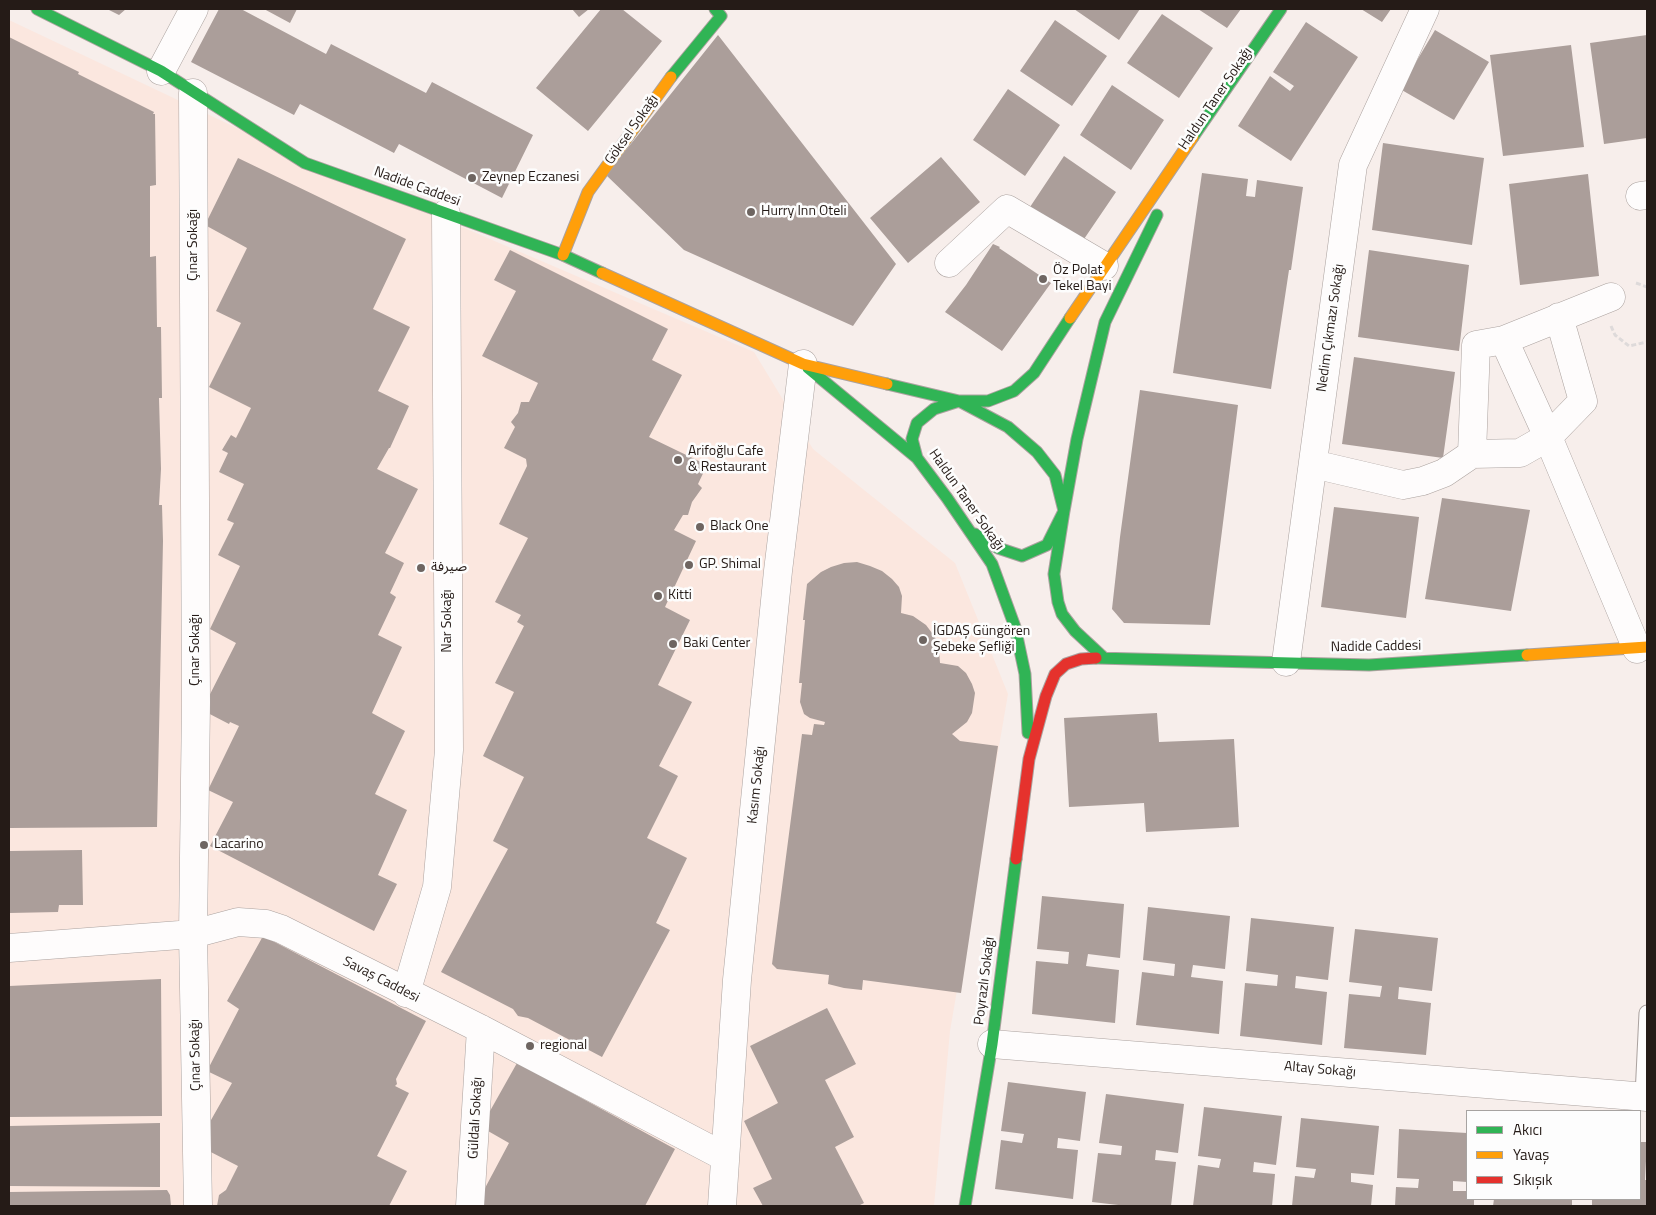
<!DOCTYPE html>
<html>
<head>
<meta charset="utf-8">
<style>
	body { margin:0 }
	#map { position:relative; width:1656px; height:1215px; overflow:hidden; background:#f7eeeb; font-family:"Titillium Web",sans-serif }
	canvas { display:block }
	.frame { position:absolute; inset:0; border:10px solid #251b17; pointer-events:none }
	.legend { position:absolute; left:1466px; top:1110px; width:175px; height:90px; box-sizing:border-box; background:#fdfdfd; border:1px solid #a7a3a1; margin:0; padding:6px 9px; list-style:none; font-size:15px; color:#251b17 }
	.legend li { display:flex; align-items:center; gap:10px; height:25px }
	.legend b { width:25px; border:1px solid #a7a3a1 }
</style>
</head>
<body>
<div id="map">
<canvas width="1656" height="1215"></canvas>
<div class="frame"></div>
<ul class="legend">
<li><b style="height:6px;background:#30b455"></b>Akıcı</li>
<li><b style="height:6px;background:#ff9f0a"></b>Yavaş</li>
<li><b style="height:6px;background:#e5322d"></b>Sıkışık</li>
</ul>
</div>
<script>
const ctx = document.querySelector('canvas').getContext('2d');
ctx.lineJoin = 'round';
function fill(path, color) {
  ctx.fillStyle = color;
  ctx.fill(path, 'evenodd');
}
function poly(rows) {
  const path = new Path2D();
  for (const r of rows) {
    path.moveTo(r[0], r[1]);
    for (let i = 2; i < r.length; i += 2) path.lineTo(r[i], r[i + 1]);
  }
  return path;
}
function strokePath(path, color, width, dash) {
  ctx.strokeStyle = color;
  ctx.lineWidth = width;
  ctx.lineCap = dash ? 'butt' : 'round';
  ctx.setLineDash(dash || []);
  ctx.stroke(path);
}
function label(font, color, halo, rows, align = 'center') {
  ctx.font = font + ' "Titillium Web","Noto Sans Arabic",sans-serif';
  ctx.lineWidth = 5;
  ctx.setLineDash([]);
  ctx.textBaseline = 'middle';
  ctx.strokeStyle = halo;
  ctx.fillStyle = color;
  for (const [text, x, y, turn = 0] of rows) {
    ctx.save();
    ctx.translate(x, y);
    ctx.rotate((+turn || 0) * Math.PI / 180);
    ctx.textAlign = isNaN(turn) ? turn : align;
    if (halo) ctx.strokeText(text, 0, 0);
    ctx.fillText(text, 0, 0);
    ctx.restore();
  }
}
fill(poly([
	[9,20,296,156,754,352,813,449,955,563,1008,694,950,1031,934,1206,9,1206]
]), '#fbe7df');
fill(poly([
	[107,9,126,9,119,15],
	[219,9,241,9,326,54,331,44,426,93,432,82,533,135,502,198,399,144,394,153,300,104,294,115,191,62],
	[264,9,297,9,290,23],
	[572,9,589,9,579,17],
	[601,9,622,9,662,41,588,131,536,88],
	[1074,9,1140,9,1119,40],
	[1198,9,1241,9,1227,28],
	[1361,9,1391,9,1382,22],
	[1162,14,1213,48,1179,98,1127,63],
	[1055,20,1107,56,1072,106,1020,71],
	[1306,22,1358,57,1291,161,1238,126,1270,76,1290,91,1294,86,1273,72],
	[1435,30,1489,62,1454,120,1400,89],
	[718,35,896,264,853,326,684,250,606,175],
	[1647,35,1647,138,1604,144,1590,43],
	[9,37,79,72,78,74,154,112,153,114,155,114,156,185,150,186,150,257,156,256,157,327,161,327,162,398,159,398,161,469,159,505,162,505,163,541,157,827,9,828],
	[1571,45,1584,147,1503,156,1490,55],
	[1112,85,1164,120,1131,170,1080,135],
	[1008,89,1060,125,1025,176,973,140],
	[1383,143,1484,158,1472,245,1372,230],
	[1064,156,1116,192,1082,242,1030,207],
	[941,157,980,202,908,263,870,218],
	[238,158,406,239,373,309,410,327,378,391,409,406,390,448,389,448,377,469,418,489,385,553,404,563,390,593,396,597,378,635,402,647,372,713,405,731,375,794,407,810,378,875,397,884,374,931,210,846,233,802,208,790,239,726,230,722,229,724,202,710,236,643,210,629,240,566,218,555,234,523,227,520,244,484,219,472,228,453,222,450,231,435,236,438,251,408,209,387,241,323,216,311,247,248,205,225],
	[1202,173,1248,179,1246,196,1255,197,1257,180,1303,187,1291,270,1289,270,1271,389,1173,373],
	[1588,174,1599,276,1520,285,1509,184],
	[993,244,1000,247,999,248,1051,283,1002,351,945,312,966,285],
	[510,250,668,329,652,360,682,375,649,437,707,465,698,484,702,488,692,502,688,515,683,515,674,530,696,541,665,607,690,620,658,685,692,702,659,766,678,776,647,838,687,858,656,923,670,930,602,1057,528,1018,518,1016,513,1009,441,972,508,849,493,841,524,777,483,756,514,692,495,683,524,626,517,622,521,615,495,602,528,538,499,524,527,466,526,459,504,448,515,427,511,422,518,413,521,402,529,402,538,383,482,356,516,291,494,280],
	[1369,250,1469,265,1459,351,1358,337],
	[1354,357,1455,372,1443,458,1342,444],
	[1140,390,1238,405,1210,625,1124,623,1112,609,1120,537],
	[1442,498,1530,510,1511,611,1425,599],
	[1334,507,1419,517,1406,618,1321,607],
	[857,562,870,566,882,571,892,579,899,587,902,596,901,613,913,616,926,625,935,637,939,650,940,663,958,666,966,673,972,684,975,693,972,713,967,722,952,734,960,741,998,746,961,993,863,980,862,990,844,988,828,984,829,975,777,969,772,964,802,734,812,735,814,724,824,725,825,722,810,718,804,714,800,702,802,683,799,683,805,620,803,620,807,584,821,572,831,567,844,563],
	[1157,713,1159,742,1234,739,1239,827,1146,832,1144,803,1069,807,1064,718],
	[82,850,83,905,59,905,58,912,9,913,9,851],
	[1042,896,1124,904,1120,958,1088,954,1086,966,1119,970,1115,1023,1032,1014,1036,961,1068,964,1069,952,1037,949],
	[1148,907,1230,916,1225,969,1193,965,1191,977,1223,981,1219,1034,1136,1025,1142,972,1174,976,1175,964,1143,960],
	[1251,918,1334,927,1328,980,1296,976,1295,988,1327,992,1322,1045,1240,1036,1245,983,1277,986,1278,975,1246,971],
	[1355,929,1438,938,1432,991,1399,987,1398,999,1431,1003,1426,1055,1344,1048,1349,994,1380,997,1382,986,1349,982],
	[263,936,426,1021,396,1079,397,1084,395,1086,409,1093,377,1156,407,1171,389,1206,217,1206,219,1195,226,1190,238,1166,201,1147,211,1120,232,1083,207,1071,239,1009,227,1001],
	[161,979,162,1116,9,1117,9,986],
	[827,1008,856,1064,825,1080,854,1137,835,1147,864,1203,858,1206,763,1206,753,1188,772,1179,744,1121,778,1103,750,1046],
	[517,1063,675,1149,645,1206,476,1205,509,1143,481,1127],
	[1008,1082,1086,1092,1080,1141,1058,1138,1057,1148,1078,1150,1073,1199,995,1189,1001,1140,1022,1143,1024,1134,1001,1131],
	[1106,1094,1184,1104,1178,1153,1156,1150,1155,1160,1176,1162,1171,1206,1127,1206,1092,1202,1098,1153,1121,1155,1122,1146,1099,1143],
	[1204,1107,1282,1116,1276,1165,1254,1162,1253,1172,1275,1174,1272,1206,1193,1206,1198,1165,1219,1168,1221,1159,1198,1156],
	[1301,1118,1379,1126,1374,1175,1351,1173,1351,1182,1373,1185,1371,1206,1292,1206,1295,1176,1314,1178,1316,1169,1296,1167],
	[160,1123,160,1187,9,1186,9,1126],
	[1399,1129,1467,1133,1467,1182,1453,1181,1453,1191,1467,1191,1467,1199,1474,1199,1474,1206,1395,1206,1396,1187,1418,1188,1419,1179,1397,1178],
	[1640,1142,1647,1142,1645,1180,1647,1180,1647,1206,1592,1206,1592,1199,1640,1199],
	[167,1190,170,1195,171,1206,9,1206,9,1192],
	[1494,1199,1572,1199,1572,1206,1493,1206]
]), '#ab9e9a');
const lane = poly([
	[1643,1096,1647,1013]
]);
const street = poly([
	[161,71,194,9],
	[193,93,196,702,193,934,198,1206],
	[1640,196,1647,195],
	[949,263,1007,209,1104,266],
	[1504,340,1611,297],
	[1472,454,1520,453,1548,437,1583,401,1559,317],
	[1313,464,1403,485,1423,481,1444,473,1472,454,1476,345,1504,340,1548,437,1637,649],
	[1286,662,1353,165,1425,9],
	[9,948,193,934,238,922,266,924,281,929,481,1029,725,1157],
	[406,993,437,887,449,750,446,214],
	[992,1044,1647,1097],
	[470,1206,481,1029],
	[722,1206,737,980,778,571,803,364]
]);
const fast = poly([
	[37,9,161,71,305,163,563,255,602,273],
	[671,77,721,16,715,9],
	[1193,137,1281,9],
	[808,368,917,458],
	[887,384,959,401,1008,427,1037,452,1055,475,1064,511,1054,574,1058,602,1062,614,1075,631,1104,658],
	[975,534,998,548,1022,556,1047,545,1064,511,1077,439,1105,322,1157,215],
	[1096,658,1369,665,1527,655],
	[1028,733,1025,674,1015,627,992,564,947,498,917,458,912,439,917,423,934,409,959,401,988,401,1014,391,1034,373,1070,318],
	[965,1206,992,1044,1016,859]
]);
const slow = poly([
	[563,255,588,192,671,77],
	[602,273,803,364,887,384],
	[1070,318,1193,137],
	[1527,655,1647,647]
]);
const jam = poly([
	[1016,859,1029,759,1046,696,1055,674,1066,664,1081,659,1096,658]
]);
strokePath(lane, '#aba29f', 17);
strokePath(street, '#aba29f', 29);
strokePath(fast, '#aba29f', 13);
strokePath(slow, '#aba29f', 13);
strokePath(jam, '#aba29f', 13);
strokePath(poly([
	[1636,283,1647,287],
	[1611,326,1615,335,1629,346,1647,342]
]), '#dedada', 3, [5, 2.5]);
strokePath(lane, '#fefcfc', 15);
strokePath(street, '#fefcfc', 28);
strokePath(fast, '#30b455', 11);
strokePath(slow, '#ff9f0a', 11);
strokePath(jam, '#e5322d', 11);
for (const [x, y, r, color] of [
	[472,178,5,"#6e6561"],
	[751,212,5,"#6e6561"],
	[1043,279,5,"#6e6561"],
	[678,460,5,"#6e6561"],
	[700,527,5,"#6e6561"],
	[689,565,5,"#6e6561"],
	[421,568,5,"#6e6561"],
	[658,596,5,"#6e6561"],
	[923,640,5,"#6e6561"],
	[673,644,5,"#6e6561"],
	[204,845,5,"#6e6561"],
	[530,1046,5,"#6e6561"]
]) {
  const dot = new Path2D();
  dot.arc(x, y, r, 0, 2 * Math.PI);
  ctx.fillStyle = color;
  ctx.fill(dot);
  strokePath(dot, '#fdfdfd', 2);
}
label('14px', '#251b17', '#fdfdfd', [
	["Haldun Taner Sokağı",1216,99,-56],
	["Göksel Sokağı",632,130,-55],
	["Nadide Caddesi",417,187,20],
	["Çınar Sokağı",194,245,-90],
	["Nedim Çıkmazı Sokağı",1331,328,-82],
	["Haldun Taner Sokağı",966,500,55],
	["Nar Sokağı",448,621,-90],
	["Nadide Caddesi",1376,647,-1],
	["Çınar Sokağı",196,650,-90],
	["Kasım Sokağı",757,785,-84],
	["Savaş Caddesi",381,980,27],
	["Poyrazlı Sokağı",985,981,-83],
	["Çınar Sokağı",196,1055,-91],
	["Altay Sokağı",1320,1070,5],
	["Güldalı Sokağı",476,1118,-87]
]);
label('14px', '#251b17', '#fdfdfd', [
	["Zeynep Eczanesi",482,178],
	["Hurry Inn Oteli",761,212],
	["Öz Polat",1053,271],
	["Tekel Bayi",1053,287],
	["Arifoğlu Cafe",688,452],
	["& Restaurant",688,468],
	["Black One",710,527],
	["GP. Shimal",699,565],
	["صيرفة",431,568],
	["Kitti",668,596],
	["İGDAŞ Güngören",933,632],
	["Şebeke Şefliği",933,648],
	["Baki Center",683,644],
	["Lacarino",214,845],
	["regional",540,1046]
], 'left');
</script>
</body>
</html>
